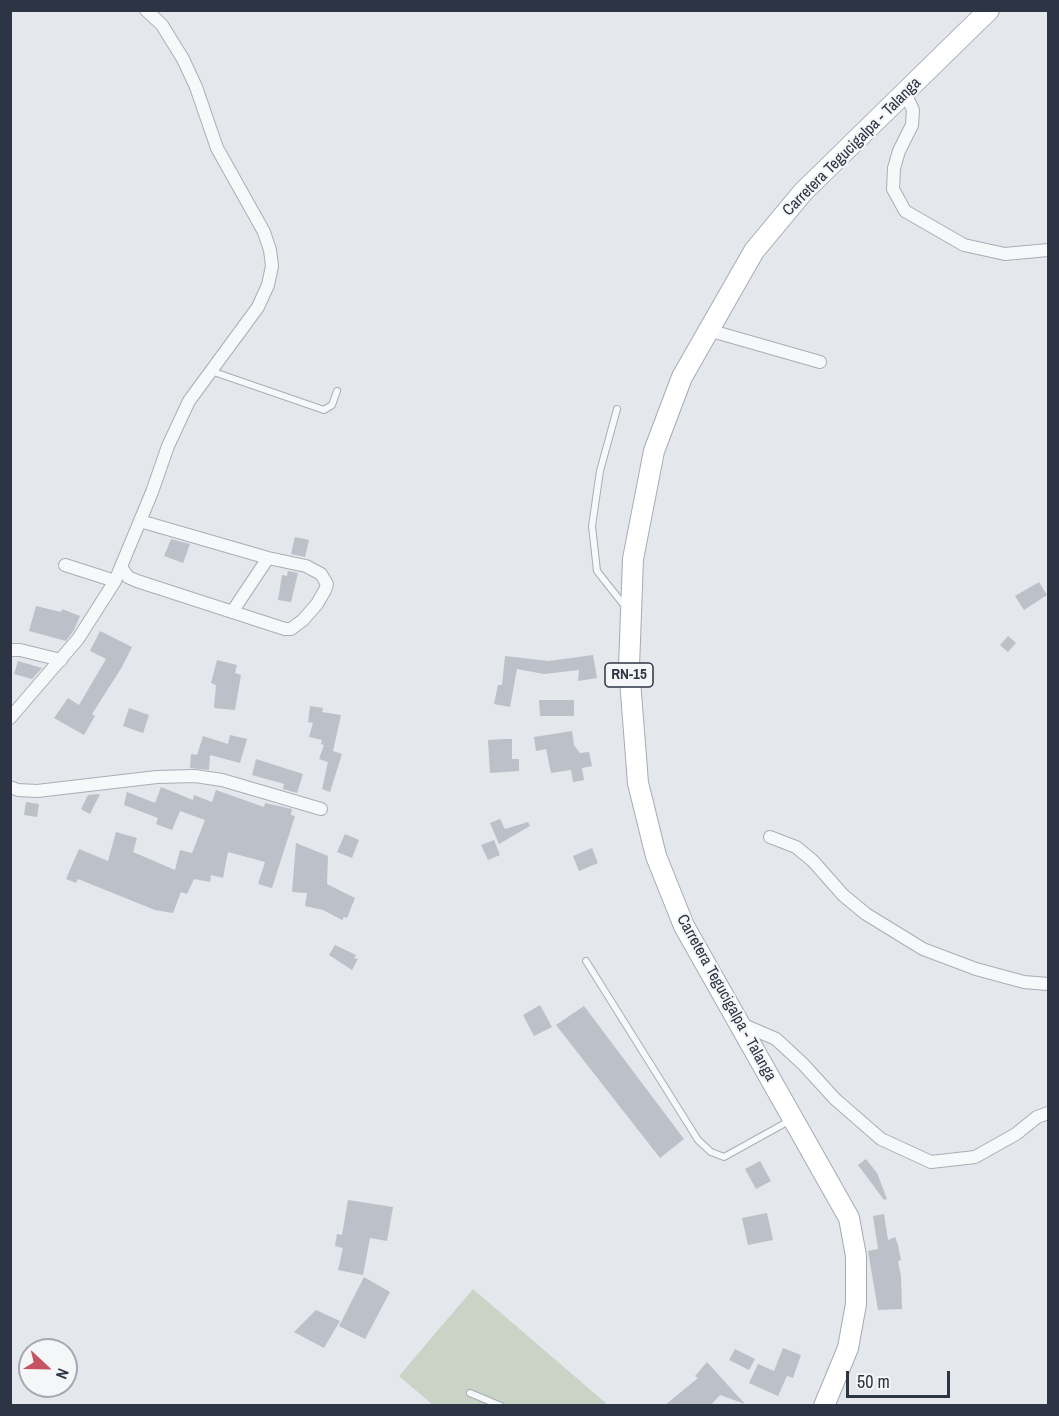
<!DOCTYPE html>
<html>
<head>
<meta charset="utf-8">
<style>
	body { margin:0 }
	#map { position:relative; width:1059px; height:1416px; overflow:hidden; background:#e4e7eb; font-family:"Archivo Narrow",sans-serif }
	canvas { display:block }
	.frame { position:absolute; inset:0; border:12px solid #2d3443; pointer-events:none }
	.north { position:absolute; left:18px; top:1338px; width:60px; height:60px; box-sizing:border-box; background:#f4f6f8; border:2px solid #a4a8b0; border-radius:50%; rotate:112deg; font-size:16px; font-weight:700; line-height:24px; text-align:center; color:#2d3443 }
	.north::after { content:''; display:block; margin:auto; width:21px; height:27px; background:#c55462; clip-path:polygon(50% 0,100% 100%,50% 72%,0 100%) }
	.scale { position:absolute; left:846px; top:1371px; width:104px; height:27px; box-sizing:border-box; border:3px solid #2d3443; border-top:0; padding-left:8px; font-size:18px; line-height:21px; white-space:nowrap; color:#2d3443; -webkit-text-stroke:4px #f4f6f8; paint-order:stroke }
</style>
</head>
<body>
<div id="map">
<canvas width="1059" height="1416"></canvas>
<div class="frame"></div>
<div class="north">N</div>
<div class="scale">50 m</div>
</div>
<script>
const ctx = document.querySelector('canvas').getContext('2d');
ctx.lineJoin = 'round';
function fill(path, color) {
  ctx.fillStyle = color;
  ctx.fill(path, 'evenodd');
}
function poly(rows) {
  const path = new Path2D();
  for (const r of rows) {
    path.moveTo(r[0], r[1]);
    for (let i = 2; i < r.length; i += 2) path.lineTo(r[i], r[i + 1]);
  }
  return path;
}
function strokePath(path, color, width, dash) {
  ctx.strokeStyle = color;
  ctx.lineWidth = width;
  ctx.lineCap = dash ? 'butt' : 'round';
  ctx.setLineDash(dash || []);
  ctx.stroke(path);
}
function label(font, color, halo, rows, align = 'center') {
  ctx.font = font + ' "Archivo Narrow",sans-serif';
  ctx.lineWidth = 4.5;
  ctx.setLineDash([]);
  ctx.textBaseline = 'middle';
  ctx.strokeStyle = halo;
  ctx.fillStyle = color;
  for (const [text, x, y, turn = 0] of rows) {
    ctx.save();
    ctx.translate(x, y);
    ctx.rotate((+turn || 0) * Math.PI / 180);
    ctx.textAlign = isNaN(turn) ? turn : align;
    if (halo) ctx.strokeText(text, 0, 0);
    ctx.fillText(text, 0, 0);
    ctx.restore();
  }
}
fill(poly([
	[473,1289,608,1405,433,1405,399,1376]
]), '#c9d4c6');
fill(poly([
	[295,537,309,540,305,557,291,554],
	[171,539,190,544,183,563,164,556],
	[288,571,298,573,291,602,278,600,282,575,287,576],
	[1039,582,1047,595,1024,610,1015,596],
	[36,606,61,612,62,609,80,616,74,630,66,641,29,631],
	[100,631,132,647,122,667,92,714,95,716,84,735,54,718,68,698,79,705,106,659,90,651],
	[1008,636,1016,643,1008,652,1000,645],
	[593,655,597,678,578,681,579,670,544,674,517,669,510,707,494,704,498,685,502,685,505,656,549,661],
	[217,660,237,665,235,673,241,675,235,710,214,708,216,685,211,683],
	[18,661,42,668,32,679,14,674],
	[539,700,574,700,574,716,540,716],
	[310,706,323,708,322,712,341,715,333,751,342,754,330,792,322,789,328,762,319,759,324,745,321,744,322,740,309,737,313,723,308,722],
	[129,708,149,715,143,733,123,726],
	[572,731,574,745,580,753,589,752,592,766,582,768,584,780,573,782,571,770,551,773,546,749,536,751,534,737],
	[230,735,247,739,240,763,210,755,209,770,190,768,191,754,197,755,203,736,228,744],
	[504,739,512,739,512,759,519,759,519,771,490,773,488,740],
	[256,759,303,774,297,793,283,789,284,784,252,775],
	[161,787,193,800,194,795,212,802,216,790,264,807,265,803,292,809,291,815,295,816,272,888,258,884,265,862,228,852,223,878,211,875,210,882,194,879,187,894,181,892,173,913,155,910,78,879,76,883,66,879,79,849,108,861,116,832,137,838,133,852,175,870,180,850,192,853,205,820,180,811,172,830,156,824,158,818,124,805,127,792,155,803],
	[100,794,90,814,81,809,88,795],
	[26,802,39,804,37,817,24,815],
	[500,819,505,829,528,822,530,826,499,844,490,823],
	[345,834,359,840,352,858,337,852],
	[494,840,500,855,488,860,481,845],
	[296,843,328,856,327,884,355,898,347,918,344,917,342,920,323,910,305,906,307,893,292,892],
	[592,848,598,863,579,871,573,856],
	[335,945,356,955,354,958,358,959,352,970,329,955],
	[540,1005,552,1027,534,1036,523,1015],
	[584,1006,684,1139,660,1158,556,1025],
	[866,1159,877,1173,887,1199,884,1200,858,1165],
	[760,1161,771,1181,756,1189,745,1169],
	[348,1200,393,1207,387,1241,370,1238,363,1275,338,1270,343,1248,335,1246,337,1234,342,1235],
	[767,1213,773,1240,748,1245,742,1218],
	[884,1214,888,1240,895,1237,898,1245,901,1260,898,1261,901,1277,902,1309,878,1310,868,1251,878,1249,873,1216],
	[364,1277,390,1292,365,1339,339,1326],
	[316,1310,340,1321,324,1348,294,1332],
	[783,1348,801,1355,793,1378,787,1376,778,1396,749,1383,758,1364,774,1371],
	[735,1349,755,1359,749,1370,729,1360],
	[707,1362,745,1404,720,1395,710,1406,664,1406,698,1378,695,1376]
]), '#bcc0c8');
const lane = poly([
	[211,371,324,410,332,405,337,391],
	[617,409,600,471,592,526,597,571,627,609],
	[586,961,698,1140,711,1152,724,1157,789,1121],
	[470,1393,501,1406]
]);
const street = poly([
	[905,93,913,110,912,125,899,151,894,168,893,189,905,211,964,245,1005,254,1048,250],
	[708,330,820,362],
	[65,565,115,581],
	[121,567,128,577,137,581,285,629,291,629,303,620,317,604,325,590,327,584,321,574,306,566,268,558,140,521],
	[232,612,268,558],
	[10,650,20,650,61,660],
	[10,718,78,639,115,581,152,492,168,446,189,401,258,307,268,285,272,266,270,250,264,232,217,148,196,87,183,59,162,25,146,10],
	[10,787,18,790,37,791,157,777,195,776,222,780,321,809],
	[770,837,796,847,813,861,843,895,866,914,923,949,976,969,1024,982,1048,984],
	[739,1023,776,1039,803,1064,835,1099,881,1139,931,1162,975,1157,1016,1134,1037,1117,1048,1113]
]);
const primary = poly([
	[824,1406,848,1348,856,1304,856,1256,849,1218,684,926,656,856,638,783,629,667,633,559,654,451,682,377,754,251,803,192,989,10]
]);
strokePath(lane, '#a9aeb5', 8);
strokePath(street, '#a9aeb5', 14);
strokePath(primary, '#a5abb6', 22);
strokePath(lane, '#f7f8fa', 6);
strokePath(street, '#f7f8fa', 12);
strokePath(primary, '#fff', 20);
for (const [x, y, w] of [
	[629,675,48]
]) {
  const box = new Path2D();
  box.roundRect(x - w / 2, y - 12, w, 24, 4.5);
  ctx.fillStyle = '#f4f6f8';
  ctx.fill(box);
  strokePath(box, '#2d3443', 1.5);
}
label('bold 15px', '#2d3443', null, [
	["RN-15",629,675]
]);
label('16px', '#2d3443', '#f4f6f8', [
	["Carretera Tegucigalpa - Talanga",852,147,-45],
	["Carretera Tegucigalpa - Talanga",726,998,61]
]);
</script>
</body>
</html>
